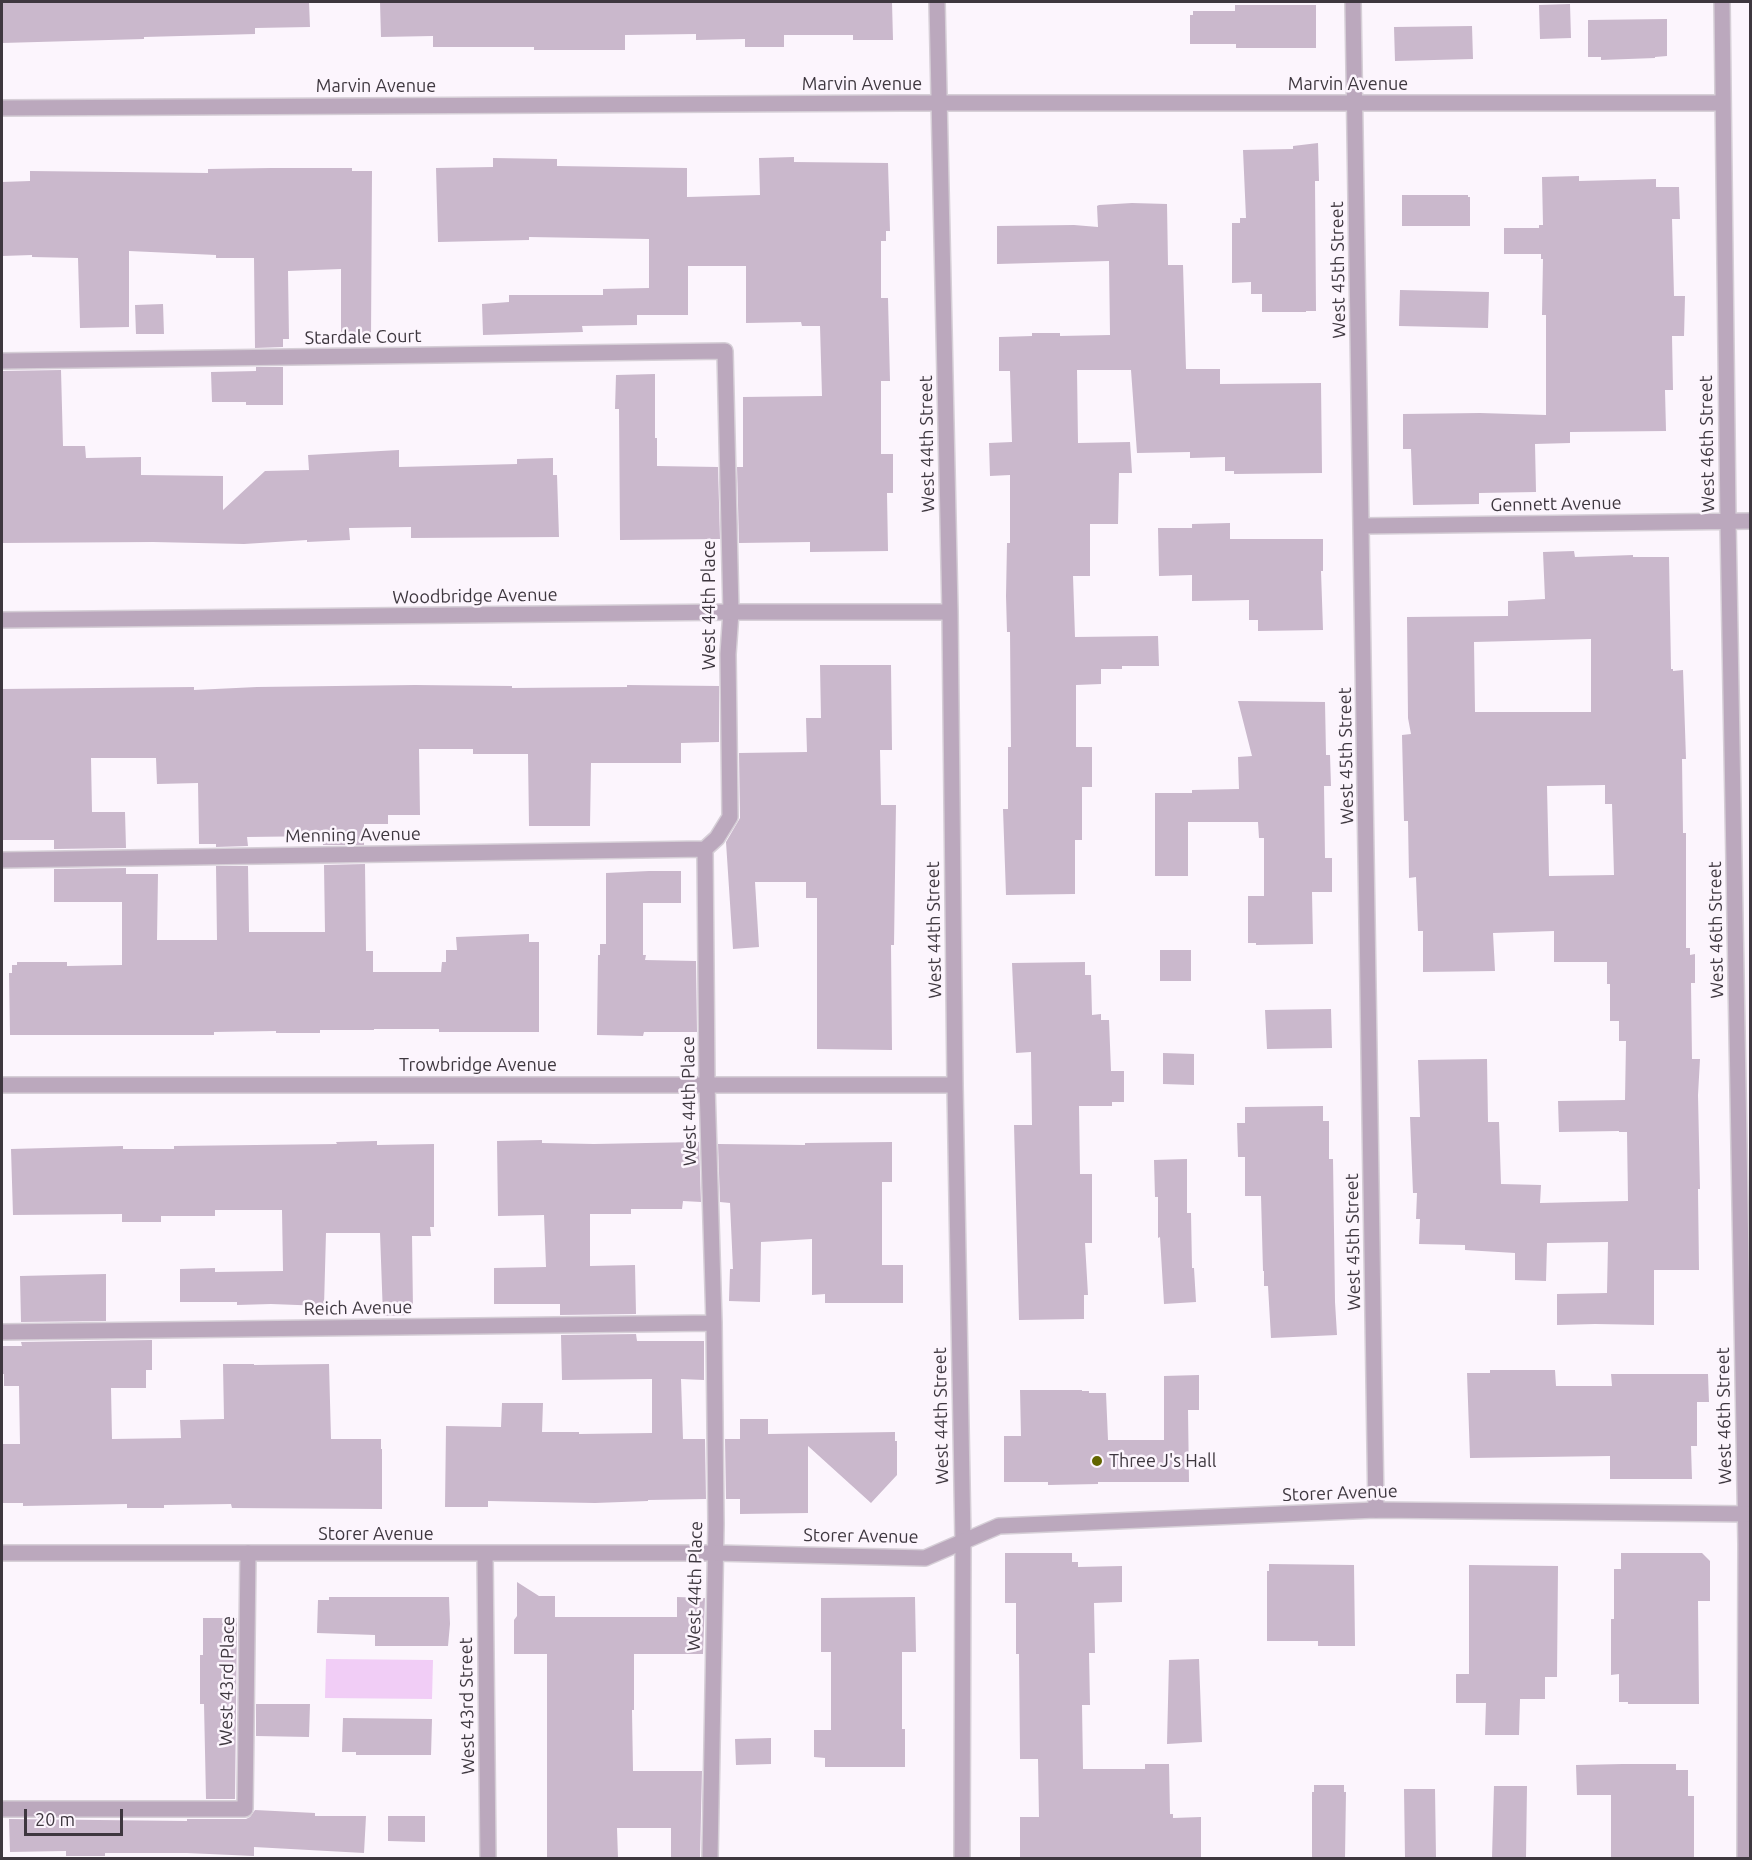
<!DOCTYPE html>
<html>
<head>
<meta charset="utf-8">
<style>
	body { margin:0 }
	#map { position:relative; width:1752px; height:1860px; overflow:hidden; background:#fcf5fd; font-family:Ubuntu,sans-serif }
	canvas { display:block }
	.frame { position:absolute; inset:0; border:3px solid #3e373f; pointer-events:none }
	.scale { position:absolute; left:24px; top:1809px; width:99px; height:27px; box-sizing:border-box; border:3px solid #3e373f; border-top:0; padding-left:8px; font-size:18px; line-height:21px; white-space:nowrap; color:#3e373f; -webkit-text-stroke:4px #fcf5fd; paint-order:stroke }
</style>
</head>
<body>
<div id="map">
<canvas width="1752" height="1860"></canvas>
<div class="frame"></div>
<div class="scale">20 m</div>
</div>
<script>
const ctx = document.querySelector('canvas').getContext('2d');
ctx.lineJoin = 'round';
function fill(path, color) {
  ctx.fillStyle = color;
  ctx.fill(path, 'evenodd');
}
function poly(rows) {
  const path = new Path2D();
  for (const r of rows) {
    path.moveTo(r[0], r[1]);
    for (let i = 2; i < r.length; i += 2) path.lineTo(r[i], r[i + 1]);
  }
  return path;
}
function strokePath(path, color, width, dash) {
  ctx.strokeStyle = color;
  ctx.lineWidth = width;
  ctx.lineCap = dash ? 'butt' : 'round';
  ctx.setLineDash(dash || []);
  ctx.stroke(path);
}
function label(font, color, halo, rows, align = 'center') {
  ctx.font = font + ' Ubuntu,sans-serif';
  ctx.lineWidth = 5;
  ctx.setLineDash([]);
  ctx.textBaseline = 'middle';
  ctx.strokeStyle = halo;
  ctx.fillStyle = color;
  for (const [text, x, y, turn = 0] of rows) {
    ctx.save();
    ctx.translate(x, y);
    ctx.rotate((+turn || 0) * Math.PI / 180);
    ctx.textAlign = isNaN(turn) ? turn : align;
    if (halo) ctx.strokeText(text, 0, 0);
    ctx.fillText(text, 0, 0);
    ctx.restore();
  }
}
fill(poly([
	[326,1659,433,1660,432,1699,325,1698]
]), '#f1cdf6');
fill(poly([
	[2,2,309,2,310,27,255,28,255,34,144,37,144,39,2,43],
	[380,2,892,2,893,40,853,40,853,35,784,35,784,47,745,47,745,39,696,40,696,34,625,35,625,50,534,50,534,47,433,47,433,36,381,37],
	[1570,4,1571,38,1540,39,1539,5],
	[1235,5,1316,5,1316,48,1236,48,1236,44,1190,44,1190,15,1193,15,1193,11,1235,11],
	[1667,19,1667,56,1655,57,1655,58,1601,60,1601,57,1588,57,1588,20],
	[1472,26,1473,59,1395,61,1394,27],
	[1318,143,1319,181,1315,181,1316,311,1306,311,1306,312,1262,312,1262,294,1251,294,1251,282,1232,283,1232,223,1240,223,1240,218,1246,218,1243,150,1293,149,1293,146],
	[794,157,794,162,888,163,890,231,886,231,886,241,881,241,881,298,888,298,890,381,881,381,881,454,893,454,893,493,887,493,888,551,810,552,810,542,739,543,737,467,743,467,743,397,822,396,820,326,802,326,801,322,746,323,746,266,688,266,688,315,637,315,637,325,582,326,583,332,483,335,482,304,509,302,509,295,603,295,603,289,649,288,649,239,529,237,529,240,438,242,436,168,493,167,493,158,557,159,557,166,687,168,687,197,760,195,759,158],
	[271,168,352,168,352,171,372,171,371,339,341,339,341,269,288,271,289,339,283,339,283,347,255,348,254,258,216,258,216,255,129,251,129,327,80,328,78,258,32,257,32,255,2,256,2,182,30,181,30,171,208,173,208,169],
	[1579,176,1579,181,1656,179,1656,187,1679,187,1680,219,1672,219,1674,296,1685,296,1684,336,1672,336,1673,390,1665,390,1666,431,1570,432,1570,443,1535,444,1536,492,1479,493,1479,504,1413,505,1411,449,1403,449,1403,414,1480,413,1546,415,1546,315,1542,315,1543,259,1541,259,1541,254,1504,254,1504,228,1539,228,1539,225,1543,225,1542,177],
	[1402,195,1468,195,1468,197,1470,197,1470,226,1402,226],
	[1132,203,1167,204,1168,265,1183,265,1186,369,1220,369,1220,384,1321,383,1322,473,1234,474,1234,471,1225,471,1225,457,1190,458,1190,452,1137,453,1131,370,1077,370,1078,443,1130,442,1132,473,1119,473,1118,524,1090,524,1090,576,1073,576,1075,637,1158,636,1159,666,1122,666,1122,669,1101,669,1101,684,1076,685,1076,747,1092,747,1092,787,1082,787,1082,840,1075,840,1075,894,1006,895,1003,809,1008,809,1008,747,1011,747,1010,632,1007,632,1006,596,1007,543,1010,543,1010,475,990,476,989,443,1012,442,1010,371,999,371,999,337,1032,336,1032,333,1060,333,1060,336,1110,335,1109,261,997,264,997,226,1074,225,1098,227,1097,206,1099,205],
	[1400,290,1489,292,1488,328,1399,326],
	[163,304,164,334,136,334,135,305],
	[256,367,283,367,283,405,246,405,246,402,212,402,211,372,256,371],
	[61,370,63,446,85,446,86,458,141,457,141,475,223,476,223,510,265,471,309,470,308,455,399,450,399,467,517,464,517,459,553,458,553,475,557,475,559,537,411,538,411,527,349,528,350,540,307,542,307,540,244,544,153,542,2,543,2,371],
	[655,374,655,438,657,438,657,466,718,467,720,539,620,540,619,409,615,409,616,375],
	[1230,523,1230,539,1323,539,1323,571,1321,571,1323,630,1258,631,1258,620,1249,620,1249,600,1192,601,1192,575,1159,576,1158,528,1192,528,1192,524],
	[1574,551,1575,557,1633,555,1633,557,1669,557,1671,669,1673,669,1673,671,1683,670,1686,759,1682,759,1683,833,1686,833,1686,948,1690,948,1690,955,1695,954,1695,983,1691,983,1692,1059,1700,1059,1698,1095,1700,1189,1698,1189,1699,1270,1654,1270,1654,1325,1595,1324,1557,1325,1557,1294,1607,1293,1608,1242,1547,1243,1546,1281,1515,1280,1515,1253,1465,1250,1465,1245,1419,1244,1420,1219,1416,1219,1417,1193,1413,1193,1410,1117,1420,1117,1418,1060,1487,1059,1488,1122,1499,1122,1501,1184,1541,1185,1540,1203,1628,1201,1627,1132,1619,1132,1619,1131,1559,1132,1558,1101,1625,1100,1626,1041,1619,1041,1619,1021,1610,1021,1610,984,1607,984,1607,962,1554,962,1554,931,1493,933,1495,971,1423,972,1423,931,1418,931,1416,877,1409,878,1408,821,1404,821,1402,735,1411,734,1408,718,1407,617,1508,616,1508,601,1545,599,1543,552],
	[1591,639,1591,712,1475,712,1474,642],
	[1605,785,1605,804,1612,804,1614,875,1549,876,1547,786],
	[820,665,891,665,892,750,880,750,881,805,896,805,894,945,891,945,892,1050,817,1049,817,898,806,898,806,882,755,882,759,947,733,949,726,842,740,818,739,753,807,752,806,718,821,718],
	[415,685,512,686,512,688,627,687,627,685,719,686,719,742,681,743,681,763,591,763,590,826,529,826,528,754,473,754,473,749,419,749,420,815,388,815,388,824,364,824,364,845,323,845,323,836,247,837,248,846,216,847,216,844,199,844,198,783,157,784,156,758,91,758,92,812,125,812,126,848,54,849,54,840,2,840,2,810,3,810,2,689,194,687,194,690,257,687],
	[1238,701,1325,702,1326,755,1330,755,1331,786,1324,786,1325,858,1332,858,1332,892,1312,892,1313,944,1256,945,1256,943,1248,943,1248,896,1264,896,1264,838,1259,838,1258,822,1188,822,1188,876,1155,876,1155,793,1192,793,1192,790,1239,789,1238,757,1252,756],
	[365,864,366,951,373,951,373,972,441,972,442,962,446,962,446,950,457,950,456,937,529,934,529,942,539,942,539,1032,439,1032,439,1029,374,1029,374,1030,320,1030,320,1033,276,1033,276,1031,214,1032,214,1035,10,1035,9,973,12,973,12,965,17,965,17,962,67,962,67,966,122,965,122,902,54,902,54,869,126,868,126,874,158,874,157,940,217,940,216,866,248,866,249,932,325,932,324,865],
	[649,871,681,871,681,903,643,903,643,955,646,955,645,960,696,961,697,1032,644,1032,643,1036,597,1035,598,955,600,955,600,944,606,944,606,873],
	[1160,950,1191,950,1191,981,1160,981],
	[1085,962,1085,975,1091,975,1092,1015,1101,1014,1101,1020,1109,1020,1111,1071,1124,1071,1124,1102,1112,1102,1112,1106,1079,1106,1080,1174,1092,1174,1092,1243,1085,1243,1088,1295,1084,1295,1084,1319,1019,1320,1014,1125,1032,1125,1031,1052,1016,1053,1012,963],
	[1331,1009,1332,1048,1267,1049,1265,1010],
	[1163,1053,1194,1054,1194,1085,1163,1084],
	[1323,1106,1323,1121,1329,1121,1329,1159,1333,1159,1335,1302,1337,1335,1271,1338,1268,1286,1264,1286,1264,1271,1263,1271,1261,1196,1245,1196,1245,1157,1238,1157,1237,1123,1245,1123,1245,1107],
	[542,1140,542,1143,594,1144,699,1142,701,1202,683,1201,682,1209,631,1209,631,1214,590,1214,590,1266,635,1265,636,1314,560,1315,560,1304,494,1304,494,1268,546,1267,544,1215,498,1216,497,1141],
	[377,1141,377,1145,434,1144,434,1227,430,1227,431,1236,412,1236,413,1310,411,1310,411,1315,383,1316,380,1233,326,1233,324,1306,271,1304,237,1305,237,1302,180,1302,180,1269,215,1268,215,1272,283,1271,282,1210,215,1210,215,1216,161,1216,161,1222,122,1222,122,1214,13,1215,11,1149,123,1146,123,1149,174,1149,174,1146,337,1144,336,1142],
	[892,1142,892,1182,882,1182,882,1265,903,1265,903,1303,825,1303,825,1294,812,1295,812,1239,761,1242,760,1302,729,1301,730,1269,733,1269,730,1203,720,1202,718,1144,805,1145,805,1143],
	[1187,1159,1187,1213,1191,1213,1192,1268,1194,1268,1196,1302,1164,1304,1160,1237,1158,1238,1158,1197,1155,1197,1154,1160],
	[106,1274,106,1321,21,1322,20,1276],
	[636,1334,637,1341,704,1341,704,1380,681,1379,683,1439,705,1439,706,1499,648,1500,648,1501,595,1503,488,1501,488,1507,445,1507,446,1426,501,1427,502,1403,543,1403,542,1432,579,1432,579,1434,652,1433,652,1379,562,1380,561,1335],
	[152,1340,152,1370,146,1370,146,1388,111,1388,112,1439,181,1438,180,1420,224,1419,223,1364,254,1364,254,1365,329,1364,331,1439,381,1439,381,1449,382,1449,382,1509,232,1508,231,1504,164,1505,164,1508,127,1508,127,1504,23,1506,23,1503,2,1503,2,1444,20,1444,19,1386,4,1386,4,1374,2,1374,2,1346,22,1346,21,1342],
	[1490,1370,1555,1370,1556,1386,1612,1386,1611,1374,1708,1374,1709,1402,1697,1402,1697,1446,1691,1446,1692,1479,1610,1479,1610,1456,1470,1458,1467,1373,1490,1373],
	[1199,1375,1199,1410,1188,1410,1189,1482,1098,1482,1098,1484,1048,1485,1048,1482,1004,1482,1004,1436,1021,1436,1020,1390,1082,1390,1082,1391,1089,1391,1089,1393,1106,1393,1108,1440,1164,1440,1164,1376],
	[740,1419,768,1419,768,1434,895,1432,895,1441,897,1441,897,1475,871,1503,808,1446,808,1513,740,1514,740,1499,726,1499,725,1439,740,1439],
	[1005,1553,1072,1553,1072,1562,1078,1562,1078,1567,1122,1566,1122,1602,1094,1603,1095,1653,1089,1653,1090,1705,1082,1705,1083,1769,1145,1769,1145,1764,1169,1764,1170,1814,1173,1814,1173,1818,1201,1817,1201,1858,1020,1858,1020,1817,1039,1817,1038,1759,1020,1759,1019,1654,1016,1654,1016,1603,1005,1603],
	[1621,1553,1702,1553,1710,1561,1710,1601,1698,1601,1699,1704,1628,1704,1628,1702,1619,1702,1619,1674,1611,1675,1611,1619,1614,1619,1614,1569,1621,1569],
	[1269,1564,1354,1565,1355,1646,1318,1646,1318,1641,1267,1641,1267,1571,1269,1571],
	[1469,1565,1558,1566,1557,1677,1545,1677,1545,1699,1520,1699,1519,1735,1485,1735,1486,1703,1456,1703,1456,1674,1469,1674],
	[517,1582,539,1596,555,1596,555,1617,677,1617,677,1597,705,1598,703,1654,634,1654,634,1710,632,1710,633,1771,702,1771,700,1858,671,1858,671,1828,617,1828,618,1858,547,1858,547,1654,514,1654,514,1620,517,1616],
	[329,1597,449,1597,450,1624,448,1646,375,1646,375,1635,317,1633,318,1600,329,1600],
	[915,1597,916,1652,902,1652,902,1729,905,1729,905,1767,825,1767,825,1758,814,1757,814,1730,831,1730,831,1652,821,1652,821,1598],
	[203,1618,237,1618,235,1799,206,1799,204,1704,200,1704,200,1655,203,1655],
	[1199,1659,1202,1742,1167,1744,1169,1660],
	[256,1704,310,1704,309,1737,256,1736],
	[343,1718,432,1719,431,1755,356,1755,356,1752,342,1752],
	[771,1738,771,1764,736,1765,735,1739],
	[1623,1764,1676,1764,1676,1770,1688,1770,1688,1796,1694,1796,1694,1858,1611,1858,1611,1795,1577,1795,1576,1765],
	[1314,1785,1344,1785,1344,1792,1346,1792,1345,1858,1312,1858,1312,1792,1314,1792],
	[1494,1786,1527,1786,1526,1858,1492,1858],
	[1404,1789,1435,1789,1436,1858,1405,1858],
	[255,1810,315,1813,315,1816,366,1816,364,1853,254,1847,254,1856,187,1853,105,1853,105,1856,66,1856,66,1851,10,1852,9,1819,187,1821,187,1819,246,1819,250,1817],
	[388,1816,425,1816,425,1842,388,1841]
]), '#cab8cc');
const service = poly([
	[2,361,725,351,731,612,728,654,730,817,717,838,705,849,707,1085,714,1323,716,1524,710,1858],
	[2,860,705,849],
	[2,1332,714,1323],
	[2,1809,245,1809,248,1553]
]);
const minor = poly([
	[937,2,950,612,955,1085,963,1541,962,1858],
	[1353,2,1376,1510],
	[1722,2,1728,521,1746,1544,1745,1858],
	[2,108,902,103,1723,103],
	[1362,526,1750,521],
	[2,620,731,612,950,612],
	[2,1085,955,1085],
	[485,1554,488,1858]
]);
const tertiary = poly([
	[2,1553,715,1553,925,1558,999,1526,1376,1510,1750,1514]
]);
strokePath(service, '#d6cfd7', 18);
strokePath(minor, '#d6cfd7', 18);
strokePath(tertiary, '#d6cfd7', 18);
strokePath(service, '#bba8bd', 15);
strokePath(minor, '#bba8bd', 15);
strokePath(tertiary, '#bba8bd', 15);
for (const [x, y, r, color] of [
	[1097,1461,6,"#626500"]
]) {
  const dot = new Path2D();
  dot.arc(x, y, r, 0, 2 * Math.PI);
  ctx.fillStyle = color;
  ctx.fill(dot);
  strokePath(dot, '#fcf5fd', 2);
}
label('18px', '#3e373f', '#fcf5fd', [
	["Marvin Avenue",862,84],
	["Marvin Avenue",1348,84],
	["Marvin Avenue",376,86],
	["West 45th Street",1338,270,-91],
	["Stardale Court",363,337,-1],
	["West 44th Street",927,444,-91],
	["West 46th Street",1707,444,-91],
	["Gennett Avenue",1556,504,-1],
	["Woodbridge Avenue",475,596,-1],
	["West 44th Place",709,605,-90],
	["West 45th Street",1346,756,-91],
	["Menning Avenue",353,835,-1],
	["West 44th Street",934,930,-91],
	["West 46th Street",1716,930,-91],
	["Trowbridge Avenue",478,1065],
	["West 44th Place",689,1101,-91],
	["West 45th Street",1353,1242,-91],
	["Reich Avenue",358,1308,-1],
	["West 44th Street",941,1416,-91],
	["West 46th Street",1724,1416,-91],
	["Storer Avenue",1340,1493,-2],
	["Storer Avenue",376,1534],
	["Storer Avenue",861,1536,1],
	["West 44th Place",695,1586,-89],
	["West 43rd Place",227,1681,-89],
	["West 43rd Street",467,1706,-91]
]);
label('18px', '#3e373f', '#fcf5fd', [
	["Three J's Hall",1109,1461]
], 'left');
</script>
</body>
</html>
